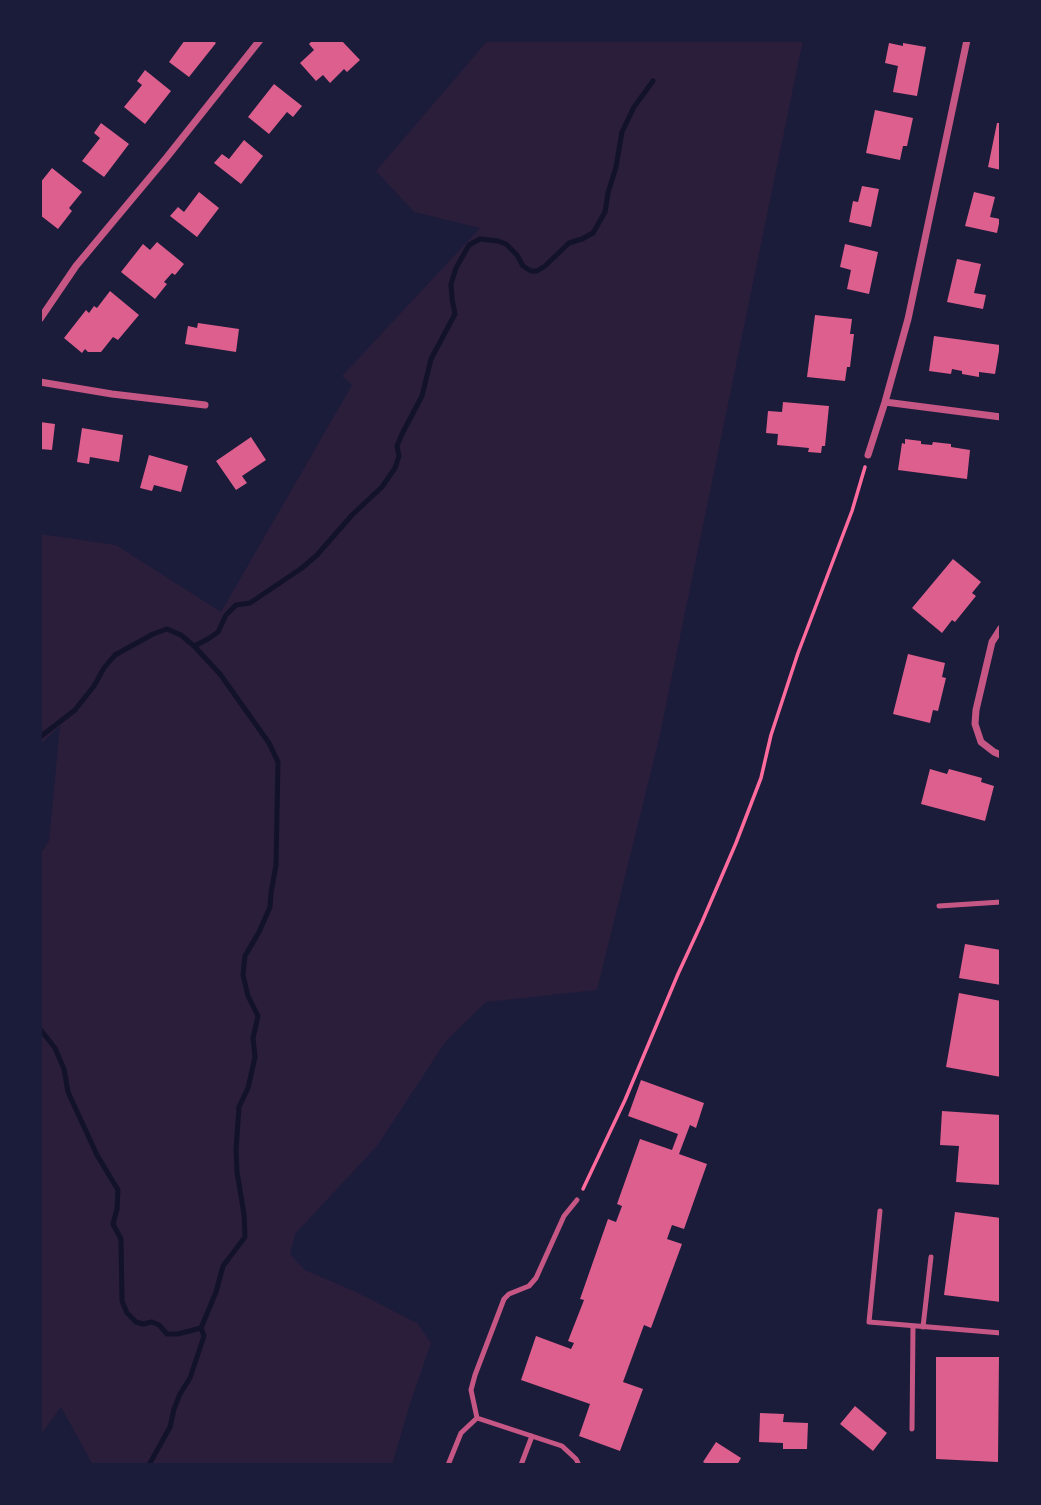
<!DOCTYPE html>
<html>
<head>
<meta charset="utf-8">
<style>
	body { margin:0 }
	#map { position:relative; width:1041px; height:1505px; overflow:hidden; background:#1b1b3a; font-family:"Open Sans",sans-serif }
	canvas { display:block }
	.frame { position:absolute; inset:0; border:42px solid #1b1b3a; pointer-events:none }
</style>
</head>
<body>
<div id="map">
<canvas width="1041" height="1505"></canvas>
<div class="frame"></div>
</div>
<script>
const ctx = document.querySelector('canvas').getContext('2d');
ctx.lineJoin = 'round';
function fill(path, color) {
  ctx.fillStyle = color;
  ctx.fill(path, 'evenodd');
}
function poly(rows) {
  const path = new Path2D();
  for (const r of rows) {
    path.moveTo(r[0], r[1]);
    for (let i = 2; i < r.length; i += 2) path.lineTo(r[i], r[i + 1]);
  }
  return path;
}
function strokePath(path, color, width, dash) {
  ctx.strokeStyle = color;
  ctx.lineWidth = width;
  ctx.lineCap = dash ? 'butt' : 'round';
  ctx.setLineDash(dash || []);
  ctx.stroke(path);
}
fill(poly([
	[488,40,803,40,659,739,597,990,486,1002,446,1041,377,1146,295,1234,290,1254,305,1270,354,1291,417,1323,431,1343,409,1407,392,1465,93,1465,61,1407,40,1436,40,854,49,841,60,726,40,745,40,534,116,545,221,612,352,385,342,376,480,228,414,212,376,171]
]), '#2a1e3b');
strokePath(poly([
	[194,646,208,639,218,632,226,615,236,605,250,603,302,568,317,555,352,515,382,487,395,468,399,456,397,446,402,434,422,396,431,359,455,314,452,299,451,284,456,268,469,245,480,239,498,241,506,244,517,255,523,266,531,271,537,271,545,266,569,243,582,239,593,233,605,212,608,193,616,167,622,132,634,107,653,81],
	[40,737,75,710,94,686,104,668,115,655,153,634,167,629,181,635,194,646,220,674,269,743,278,762,276,865,271,893,270,907,259,932,245,956,243,975,248,996,258,1016,253,1038,255,1057,248,1088,239,1107,236,1150,237,1172,244,1214,245,1237,223,1266,216,1292,201,1328],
	[40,1029,55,1048,64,1069,68,1092,97,1155,118,1190,117,1209,113,1224,121,1239,122,1301,127,1313,136,1322,143,1324,152,1322,159,1325,167,1334,178,1334,201,1328,204,1336,190,1378,180,1394,174,1409,170,1427,149,1465]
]), '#12122b', 5);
fill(poly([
	[185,40,212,40,216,43,189,77,169,62],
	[313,40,341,40,360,60,347,72,344,69,330,83,323,75,316,81,300,63,314,50,309,44],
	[889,43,903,46,903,43,926,47,917,96,893,92,898,66,885,63],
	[145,70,171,91,145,124,124,107,142,85,137,81],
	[274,84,302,106,293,117,287,112,269,134,248,117],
	[875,110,913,118,907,146,903,146,900,160,866,153],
	[101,123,129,144,104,177,82,161,100,138,94,133],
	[997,123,1001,123,1001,170,988,167],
	[244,140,263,156,241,184,214,163,222,154,229,159],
	[52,168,82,192,69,208,72,211,58,229,40,215,40,183],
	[862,186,879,189,871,227,849,222,853,201,858,202],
	[199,192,219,208,197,237,170,216,178,207,184,212],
	[974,192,995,197,990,217,1000,219,997,233,965,226],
	[157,242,184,264,175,275,172,273,164,282,167,284,155,299,121,272,143,244,150,250],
	[845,244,878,252,869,294,847,289,851,270,840,267],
	[957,259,981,264,974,293,986,295,983,309,947,302],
	[110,291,139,315,118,340,113,337,101,352,88,352,85,349,82,353,64,338,86,310,89,313,94,306,97,308],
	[815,315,852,319,850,334,854,334,850,367,847,367,845,381,807,377],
	[198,323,239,329,236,352,185,344,188,326,197,328],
	[934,336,1000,345,995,374,979,372,979,377,962,374,962,371,952,369,951,374,929,371],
	[783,402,829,406,825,446,822,446,821,453,808,452,809,448,777,445,778,434,766,433,768,411,782,412],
	[40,422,55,424,52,450,40,449],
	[82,428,123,435,119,462,90,457,89,464,77,462],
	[251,437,266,460,242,476,247,483,236,490,216,461],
	[905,439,921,441,921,444,932,445,933,442,951,444,951,447,970,450,967,479,898,470,902,443,905,444],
	[149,455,188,466,181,492,154,485,152,491,140,488],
	[953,559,981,582,972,593,976,596,955,622,952,620,942,633,912,608],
	[908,654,945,663,942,677,946,678,938,711,933,710,930,723,893,714],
	[930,769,947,774,949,769,982,778,981,782,994,786,985,821,921,804],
	[965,944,1001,950,1001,985,959,978],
	[959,993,1001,1001,1001,1077,946,1067],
	[641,1080,704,1103,696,1128,690,1125,679,1154,707,1164,684,1229,672,1225,667,1239,682,1244,651,1328,644,1325,623,1382,643,1389,620,1451,579,1436,590,1404,521,1380,536,1336,571,1349,574,1343,568,1341,584,1300,580,1299,608,1219,616,1222,622,1206,617,1204,640,1139,672,1150,678,1134,628,1116],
	[942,1111,1001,1115,1001,1185,956,1182,959,1146,940,1145],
	[955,1212,1001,1218,1001,1302,944,1295],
	[936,1357,999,1357,998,1462,936,1459],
	[855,1406,887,1433,873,1451,840,1424],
	[760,1413,784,1414,783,1422,808,1423,807,1449,783,1449,783,1443,759,1442],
	[716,1442,741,1458,737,1465,708,1465,703,1462]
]), '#dd5f8e');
strokePath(poly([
	[583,1189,625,1100,678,974,702,922,736,843,761,778,771,735,798,653,852,511,865,467]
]), '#ff6b9d', 3.5);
strokePath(poly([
	[939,906,1001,902],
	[880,1211,869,1322,1001,1333],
	[923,1327,931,1257],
	[477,1418,471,1390,475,1375,504,1299,509,1294,529,1286,536,1278,564,1216,577,1200],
	[912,1429,913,1326],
	[448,1465,461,1433,477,1418,562,1446,576,1459,579,1465],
	[521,1465,532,1436]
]), '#c65784', 5);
strokePath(poly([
	[40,319,76,266,167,157,260,40],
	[40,382,112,394,205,405],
	[885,402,1001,417],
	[868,455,885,402,908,319,967,40],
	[1001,628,992,642,976,710,975,724,981,742,994,752,1001,755]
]), '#c65784', 7);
</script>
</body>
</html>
